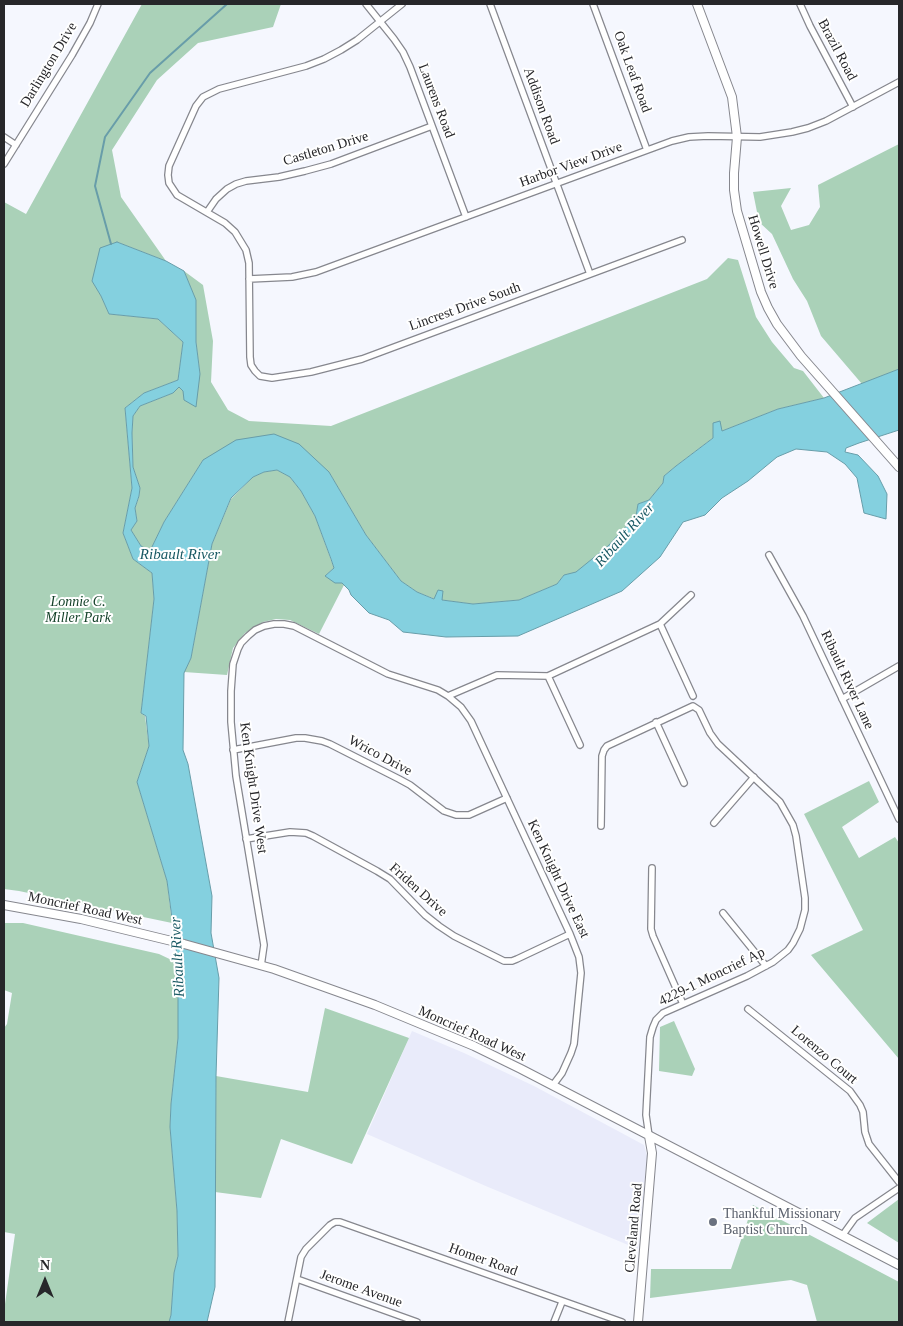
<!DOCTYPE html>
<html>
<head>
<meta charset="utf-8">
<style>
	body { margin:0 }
	#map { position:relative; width:903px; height:1326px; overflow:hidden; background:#f5f7fe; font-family:Georgia,serif }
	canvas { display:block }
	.frame { position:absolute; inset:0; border:5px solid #27272a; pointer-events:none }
	.north { position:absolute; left:20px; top:1256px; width:50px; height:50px; -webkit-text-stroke:4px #fff; paint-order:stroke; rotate:0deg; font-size:14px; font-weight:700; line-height:20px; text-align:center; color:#27272a }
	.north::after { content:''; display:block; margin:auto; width:18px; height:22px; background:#27272a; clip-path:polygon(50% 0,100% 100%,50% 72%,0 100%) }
</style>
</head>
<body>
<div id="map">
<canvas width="903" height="1326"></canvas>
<div class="frame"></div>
<div class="north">N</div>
</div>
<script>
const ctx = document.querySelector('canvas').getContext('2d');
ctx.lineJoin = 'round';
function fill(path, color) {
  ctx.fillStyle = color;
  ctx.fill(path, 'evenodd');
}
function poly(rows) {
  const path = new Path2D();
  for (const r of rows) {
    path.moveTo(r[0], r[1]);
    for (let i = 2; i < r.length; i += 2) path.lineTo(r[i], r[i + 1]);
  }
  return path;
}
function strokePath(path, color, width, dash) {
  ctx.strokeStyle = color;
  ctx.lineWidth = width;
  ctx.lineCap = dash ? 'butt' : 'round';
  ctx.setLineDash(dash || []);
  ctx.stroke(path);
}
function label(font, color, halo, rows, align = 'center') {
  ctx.font = font + ' Georgia,serif';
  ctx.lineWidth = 4;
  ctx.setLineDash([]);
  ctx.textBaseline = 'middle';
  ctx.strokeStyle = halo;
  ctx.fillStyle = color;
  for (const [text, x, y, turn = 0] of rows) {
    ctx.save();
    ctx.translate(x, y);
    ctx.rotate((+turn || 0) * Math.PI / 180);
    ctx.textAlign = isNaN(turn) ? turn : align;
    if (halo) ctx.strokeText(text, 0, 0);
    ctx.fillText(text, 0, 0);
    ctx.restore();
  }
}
fill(poly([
	[412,1031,464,1053,534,1086,644,1145,647,1156,638,1249,488,1187,367,1134]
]), '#e9ebfa');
fill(poly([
	[142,4,281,4,273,27,198,43,157,80,112,150,121,197,166,261,117,242,92,280,101,296,109,314,158,319,183,342,178,380,144,393,125,408,132,488,123,533,133,559,152,573,154,599,141,713,145,716,149,746,137,782,167,881,172,923,19,891,4,889,4,202,26,214],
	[899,144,899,369,862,384,821,336,807,301,793,279,772,234,759,222,753,192,791,188,781,206,791,230,809,225,820,207,818,185],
	[728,258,738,260,756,317,772,342,794,368,803,371,824,398,778,409,722,431,676,466,664,476,663,483,649,500,638,504,636,516,608,546,576,573,564,575,557,584,519,600,473,604,442,600,438,590,435,599,417,592,401,581,366,535,329,472,203,460,164,522,150,551,141,546,131,530,137,521,135,508,139,497,140,488,133,467,132,433,133,416,140,406,173,393,179,387,183,391,200,374,196,342,196,301,184,271,203,285,213,341,211,382,228,410,249,421,331,426,707,279],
	[277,470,290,477,301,491,315,516,334,568,325,576,342,583,344,585,319,634,290,620,276,619,263,622,245,633,233,648,227,675,184,672,191,658,212,544,231,499,253,477,264,472],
	[869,781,879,802,842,827,859,858,895,837,899,843,899,1059,811,955,863,930,804,814],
	[4,923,23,923,159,954,178,963,178,1038,171,1104,170,1127,177,1211,178,1256,174,1273,171,1315,169,1322,4,1322,4,1311,15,1234,4,1232,4,1183,5,1180,4,1166,4,1028,7,1024,12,993,4,990],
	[325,1008,409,1038,352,1164,281,1139,261,1198,215,1192,216,1076,308,1092],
	[674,1021,695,1069,692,1076,659,1071,660,1027],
	[899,1199,899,1243,867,1223],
	[753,1205,899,1282,899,1322,817,1322,807,1285,791,1280,650,1298,651,1269,731,1269]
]), '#aad1b8');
const water = poly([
	[117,242,166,261,184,271,196,300,196,342,200,374,196,407,184,400,183,391,179,387,173,393,140,406,133,416,132,433,133,467,140,488,139,496,135,508,137,521,131,530,141,546,150,551,164,522,203,460,236,440,274,434,299,444,329,472,366,535,401,581,417,592,434,599,438,590,443,591,442,600,473,604,519,600,557,584,564,575,576,572,608,546,636,516,638,504,649,500,663,483,664,476,676,466,713,438,713,423,720,421,722,431,778,409,824,398,899,369,899,430,859,443,846,448,845,452,858,455,878,476,887,494,886,519,864,513,857,478,845,464,827,452,796,449,777,457,748,481,722,498,705,515,683,522,660,557,622,591,518,636,446,637,403,632,389,620,369,613,351,595,349,590,342,583,335,583,325,576,334,568,331,559,315,516,301,491,290,477,277,470,264,472,253,477,231,498,212,544,191,658,184,673,183,750,188,764,212,896,211,933,219,978,216,1076,215,1287,207,1322,169,1322,171,1315,174,1273,178,1256,177,1211,170,1127,171,1104,178,1038,178,963,167,881,137,782,149,746,146,716,141,713,154,599,152,573,133,559,123,533,132,488,125,408,144,393,178,380,183,342,158,319,109,314,101,296,92,281,100,248,117,242]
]);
fill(water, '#84d0df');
strokePath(water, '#689da9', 1);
strokePath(poly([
	[111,244,95,186,105,137,150,73,227,4]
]), '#689da9', 2);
const street = poly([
	[366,4,394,39,403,52,410,67,466,217],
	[402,4,357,40,341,50,324,59,306,66,219,89,203,97,196,106,169,166,168,175,169,183,177,195,225,223,235,232,246,250,249,263,250,357,251,365,255,371,260,376,272,378,311,372,362,359,682,240],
	[490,4,590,274],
	[593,4,647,150],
	[800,4,810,26,853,107],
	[4,137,16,145],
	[4,164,72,55,90,23,98,4],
	[207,212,216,199,227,189,236,184,246,181,279,177,305,171,331,164,432,126],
	[249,279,292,277,316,272,672,141,689,137,708,136,760,137,792,132,808,128,826,121,899,82],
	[769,555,803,616,899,819],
	[660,624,693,696],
	[548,676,580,745],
	[448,696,461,707,471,721,570,934,579,957,581,973,574,1044,571,1053,562,1073,553,1085],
	[842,699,899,666],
	[656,722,684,783],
	[233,750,296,738,305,738,322,741,330,744,399,779,410,785,444,811,456,815,469,815,507,798],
	[714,823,754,777],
	[601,826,602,756,604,750,607,746,693,706,699,710,710,733,718,744,780,802,793,825,796,836,805,898,805,910,800,929,793,943,788,950,773,962,747,976,663,1013,656,1020,653,1027,650,1037,646,1115,649,1136],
	[246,839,290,832,306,833,313,836,377,871,390,879,425,915,439,926,454,936,504,961,512,961,517,959,570,934],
	[652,868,651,929,653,936,683,1004],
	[723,913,766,966],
	[261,966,264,945,236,776,231,722,231,691,233,664,238,649,241,643,248,636,255,630,264,626,274,624,284,624,294,626,388,674,438,690,448,696,497,675,548,676,660,624,691,595],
	[748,1009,850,1091,860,1105,863,1112,865,1132,869,1144,899,1182],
	[842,1236,855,1218,899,1188],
	[297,1279,417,1322],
	[288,1322,301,1257,306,1249,330,1225,335,1222,340,1222,622,1322],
	[554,1322,562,1302]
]);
const secondary = poly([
	[697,4,732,97,737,137,734,173,734,190,737,211,761,292,768,308,777,324,801,356,899,467],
	[4,905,81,919,184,944,274,969,375,1005,474,1046,521,1069,899,1265],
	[638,1322,652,1153,649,1136]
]);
strokePath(street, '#86878e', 8);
strokePath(secondary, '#86878e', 10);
strokePath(street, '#fff', 5.5);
strokePath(secondary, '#fff', 8);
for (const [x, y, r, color] of [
	[713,1222,5,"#6b7280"]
]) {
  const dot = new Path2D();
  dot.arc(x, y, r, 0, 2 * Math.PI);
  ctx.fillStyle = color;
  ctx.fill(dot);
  strokePath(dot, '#fff', 2);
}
label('14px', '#27272a', '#fff', [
	["Brazil Road",837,50,62],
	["Darlington Drive",49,65,-59],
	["Oak Leaf Road",632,72,70],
	["Laurens Road",436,101,69],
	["Addison Road",541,106,70],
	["Castleton Drive",326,149,-17],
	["Harbor View Drive",571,165,-20],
	["Howell Drive",763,252,73],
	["Lincrest Drive South",465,307,-20],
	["Ribault River Lane",847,680,65],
	["Wrico Drive",380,756,28],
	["Ken Knight Drive West",253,788,82],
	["Ken Knight Drive East",558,879,65],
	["Friden Drive",418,890,42],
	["Moncrief Road West",85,909,12],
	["4229-1 Moncrief Ap",712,977,-26],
	["Moncrief Road West",472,1034,24],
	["Lorenzo Court",824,1055,40],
	["Cleveland Road",634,1228,-85],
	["Homer Road",483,1260,20],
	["Jerome Avenue",361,1289,20]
]);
label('italic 14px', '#144129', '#fff', [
	["Lonnie C.",78,602],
	["Miller Park",78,618]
]);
label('14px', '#5b616d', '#fff', [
	["Thankful Missionary",723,1214],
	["Baptist Church",723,1230]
], 'left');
label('italic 15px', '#195964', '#fff', [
	["Ribault River",625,535,-48],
	["Ribault River",180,555],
	["Ribault River",178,957,-93]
]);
</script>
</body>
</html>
